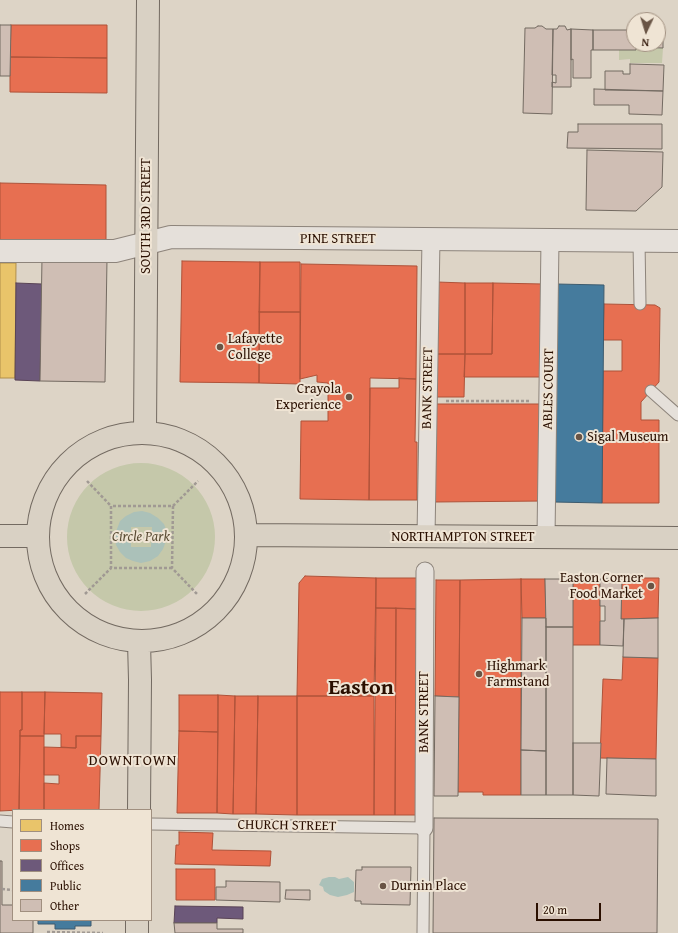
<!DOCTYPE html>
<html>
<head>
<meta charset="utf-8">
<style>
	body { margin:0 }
	#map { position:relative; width:678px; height:933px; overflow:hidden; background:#ddd4c6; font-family:"Gentium Book Plus",serif }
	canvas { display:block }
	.legend { position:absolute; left:12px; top:809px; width:140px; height:112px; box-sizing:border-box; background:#efe4d4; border:1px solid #a08f7f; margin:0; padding:5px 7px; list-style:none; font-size:12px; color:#2a0f00 }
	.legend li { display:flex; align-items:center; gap:8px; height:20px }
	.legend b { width:20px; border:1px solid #a08f7f }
	.north { position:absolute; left:626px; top:12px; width:40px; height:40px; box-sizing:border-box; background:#efe4d4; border:1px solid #a08f7f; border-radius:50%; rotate:184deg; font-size:11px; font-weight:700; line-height:16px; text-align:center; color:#2a0f00 }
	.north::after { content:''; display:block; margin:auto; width:14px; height:18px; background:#695445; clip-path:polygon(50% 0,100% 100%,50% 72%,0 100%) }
	.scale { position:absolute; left:536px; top:903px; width:65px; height:18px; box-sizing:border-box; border:2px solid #2a0f00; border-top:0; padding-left:5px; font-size:12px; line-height:14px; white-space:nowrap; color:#2a0f00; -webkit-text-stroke:3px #efe4d4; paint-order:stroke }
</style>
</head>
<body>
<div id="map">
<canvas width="678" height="933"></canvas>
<ul class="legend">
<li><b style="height:11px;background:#e9c46a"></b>Homes</li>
<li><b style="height:11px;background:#e76f51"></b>Shops</li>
<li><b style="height:11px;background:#6d597a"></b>Offices</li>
<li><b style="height:11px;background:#457b9d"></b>Public</li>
<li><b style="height:11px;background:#cfbeb4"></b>Other</li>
</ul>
<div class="north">N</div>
<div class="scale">20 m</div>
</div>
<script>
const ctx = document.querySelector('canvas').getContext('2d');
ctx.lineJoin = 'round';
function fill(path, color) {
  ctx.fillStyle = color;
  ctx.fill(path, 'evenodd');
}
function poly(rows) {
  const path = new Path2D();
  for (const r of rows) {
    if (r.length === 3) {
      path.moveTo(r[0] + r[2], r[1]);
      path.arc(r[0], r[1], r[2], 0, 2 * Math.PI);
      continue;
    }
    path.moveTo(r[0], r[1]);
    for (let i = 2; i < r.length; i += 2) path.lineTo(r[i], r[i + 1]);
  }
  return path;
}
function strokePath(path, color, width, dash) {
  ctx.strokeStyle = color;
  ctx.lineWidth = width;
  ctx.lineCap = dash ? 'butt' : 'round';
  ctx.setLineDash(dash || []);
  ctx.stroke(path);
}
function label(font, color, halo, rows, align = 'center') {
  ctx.font = font + ' "Gentium Book Plus",serif';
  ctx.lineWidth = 4;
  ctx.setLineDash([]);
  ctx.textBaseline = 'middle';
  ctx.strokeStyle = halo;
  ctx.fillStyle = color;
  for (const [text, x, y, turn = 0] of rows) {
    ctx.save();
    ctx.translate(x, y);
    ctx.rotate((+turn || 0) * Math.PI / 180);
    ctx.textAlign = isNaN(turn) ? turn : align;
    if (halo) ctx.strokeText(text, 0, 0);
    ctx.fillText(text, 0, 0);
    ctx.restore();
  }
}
fill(poly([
	[636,47,663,48,662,63,630,63,630,59,619,60,619,50,636,50],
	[141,537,74]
]), '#c5c8aa');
fill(poly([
	[142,511,150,513,158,518,164,524,167,532,166,541,163,549,158,556,150,561,141,563,133,561,126,558,120,552,116,545,115,537,117,529,120,521,126,516,134,512],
	[131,527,152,527,151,547,131,547],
	[329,877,335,877,339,879,348,877,354,882,354,892,347,895,338,897,330,895,324,891,323,887,319,885,322,879]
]), '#abc1b9');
const homes = poly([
	[0,263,16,263,15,378,0,378,0,263]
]);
fill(homes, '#e9c46a');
strokePath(homes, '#b08e4a', 1);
const shops = poly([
	[11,25,107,25,107,58,10,57,11,25],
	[10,57,107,58,107,93,10,92,10,57],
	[0,183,106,185,106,242,0,242,0,183],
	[182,261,260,262,259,383,180,382,182,261],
	[260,262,300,262,300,312,259,312,260,262],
	[301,264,417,266,416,379,370,378,369,500,300,499,301,421,328,421,328,383,317,382,317,375,300,379,301,264],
	[437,282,465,283,465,354,436,354,437,282],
	[465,283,493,283,492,354,465,354,465,283],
	[493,283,543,284,542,377,464,377,465,354,492,354,493,283],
	[604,304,655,305,660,308,659,382,641,402,641,420,659,420,659,503,602,503,603,371,622,371,622,340,603,340,604,304],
	[259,312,300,312,300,384,259,383,259,312],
	[436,354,465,354,464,397,436,397,436,354],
	[399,378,416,379,415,442,417,442,417,500,369,500,370,388,399,388,399,378],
	[436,404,544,404,544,501,434,502,436,404],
	[305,576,376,578,374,696,297,696,299,583,305,576],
	[376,578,418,578,417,609,376,608,376,578],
	[622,578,659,578,658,618,621,619,622,578],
	[521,579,521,795,483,795,483,792,458,792,460,580,521,579],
	[521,579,545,579,546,618,522,618,521,579],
	[573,579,600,579,600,645,572,645,573,579],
	[436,580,460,580,459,697,435,696,436,580],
	[376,608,396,608,395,815,374,815,376,608],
	[396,608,417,609,416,815,395,815,396,608],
	[623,657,658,658,656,759,600,758,603,679,622,680,623,657],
	[0,692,22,692,22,730,20,730,20,736,19,810,0,811,0,692],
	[22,692,45,692,44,736,20,736,20,730,22,730,22,692],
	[45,692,102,693,101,736,76,736,76,748,61,747,61,734,44,734,45,692],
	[179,695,218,695,218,732,179,731,179,695],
	[218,695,235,696,233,814,217,813,218,695],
	[235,696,258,696,256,814,233,814,235,696],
	[258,696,297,696,297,815,256,814,258,696],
	[297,696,374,696,374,815,297,815,297,696],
	[179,731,218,732,217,813,177,813,179,731],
	[20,736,44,736,44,810,19,810,20,736],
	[76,736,101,736,99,810,44,810,44,783,59,784,59,775,44,775,44,747,76,748,76,736],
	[179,832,213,833,212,850,271,851,270,866,175,864,176,845,179,845,179,832],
	[176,869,215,869,215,900,176,900,176,869]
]);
fill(shops, '#e76f51');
strokePath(shops, '#ae5239', 1);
const offices = poly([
	[16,283,42,284,40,381,15,380,16,283],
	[175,906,243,907,243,919,217,918,217,923,174,923,175,906]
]);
fill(offices, '#6d597a');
strokePath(offices, '#594355', 1);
const public = poly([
	[556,284,604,285,602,503,554,502,556,284],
	[38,920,91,920,91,926,75,926,75,929,55,929,55,924,38,924,38,920]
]);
fill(public, '#457b9d');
strokePath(public, '#3d5b6e', 1);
const building = poly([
	[0,25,11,25,10,76,0,76,0,25],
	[538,26,542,26,546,29,553,29,552,114,523,113,525,28,535,28,538,26],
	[559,26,565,26,567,30,571,29,571,87,552,87,552,82,556,83,556,75,552,75,553,29,557,29,559,26],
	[571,29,593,30,593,50,591,50,591,78,573,78,573,59,571,60,571,29],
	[593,30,634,30,634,44,636,44,636,50,593,50,593,30],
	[658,30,663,30,663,48,636,47,636,44,658,44,658,30],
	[630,64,664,65,663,91,605,90,605,71,623,71,623,74,630,74,630,64],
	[594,89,663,91,662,115,629,114,629,105,594,105,594,89],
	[578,124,662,124,662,149,567,148,568,132,578,132,578,124],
	[587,150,663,152,662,187,636,211,586,210,587,150],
	[42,258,107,259,105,382,40,381,42,258],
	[622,578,621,619,624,619,623,646,600,645,600,621,605,621,605,606,600,606,600,579,622,578],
	[545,579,573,579,573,627,546,627,545,579],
	[522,618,546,618,546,751,521,750,522,618],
	[658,618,658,658,623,657,624,619,658,618],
	[546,627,573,627,573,795,546,795,546,627],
	[435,696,459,697,458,796,434,796,435,696],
	[573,743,601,743,599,796,573,795,573,743],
	[521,750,546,751,546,795,521,795,521,750],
	[607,758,656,759,656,796,606,794,607,758],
	[434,818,658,819,657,933,433,933,434,818],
	[0,861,2,861,2,905,13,905,13,920,33,920,33,933,0,933,0,861],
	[362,867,411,867,410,905,361,904,361,901,355,901,356,870,362,870,362,867],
	[226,881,280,882,280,902,216,900,216,887,226,887,226,881],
	[286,890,310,890,310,900,285,899,286,890],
	[174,923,217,923,217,929,243,929,243,933,175,933,174,923]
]);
fill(building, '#cfbeb4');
strokePath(building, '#736a61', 1);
const service = poly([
	[639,241,640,304],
	[651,391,678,415],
	[0,821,13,822],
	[151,824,424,828,423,933]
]);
const pedestrian = poly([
	[426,536,431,239],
	[546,537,550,240],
	[424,828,425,571]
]);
const minor = poly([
	[0,251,115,251,171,237,678,241]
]);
const primary = poly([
	[145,432,148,0],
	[142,537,104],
	[248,535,678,538],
	[0,536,37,536],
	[139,810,140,680,139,642],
	[137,933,137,920]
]);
strokePath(service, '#8d847b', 13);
strokePath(pedestrian, '#8d847b', 19);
strokePath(minor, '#8d847b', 24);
strokePath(primary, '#736a61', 24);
strokePath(poly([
	[446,401,529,401],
	[87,481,111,506],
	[173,506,198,481],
	[172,568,111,568,111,506,173,506,172,568,197,594],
	[85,594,111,568],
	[2,889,13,890],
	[47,932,103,933]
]), '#a09993', 2.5, [3, 2]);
strokePath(service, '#e5e0da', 11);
strokePath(pedestrian, '#e5e0da', 17);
strokePath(minor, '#e5e0da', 22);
strokePath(primary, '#d9d1c4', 22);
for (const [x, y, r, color] of [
	[220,347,4,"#695445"],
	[349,397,4,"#695445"],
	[579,437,4,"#695445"],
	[651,586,4,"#695445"],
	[479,674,4,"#695445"],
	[383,886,4,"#695445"]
]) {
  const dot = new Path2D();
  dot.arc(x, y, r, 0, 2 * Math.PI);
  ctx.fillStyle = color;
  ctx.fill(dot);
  strokePath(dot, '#efe4d4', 1.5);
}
label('14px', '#2a0f00', '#efe4d4', [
	["SOUTH 3RD STREET",146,216,-90],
	["PINE STREET",338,239],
	["BANK STREET",428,388,-89],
	["ABLES COURT",549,389,-89],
	["NORTHAMPTON STREET",463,537],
	["BANK STREET",424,712,-90],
	["CHURCH STREET",287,826,1]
]);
label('14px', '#2a0f00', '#efe4d4', [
	["Lafayette",228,339],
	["College",228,355],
	["Crayola",341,389,"right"],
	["Experience",341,405,"right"],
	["Sigal Museum",587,437],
	["Easton Corner",643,578,"right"],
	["Food Market",643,594,"right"],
	["Highmark",487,666],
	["Farmstand",487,682],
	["Durnin Place",391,886]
], 'left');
label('italic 14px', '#5a4c34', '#efe4d4', [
	["Circle Park",141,537]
]);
ctx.letterSpacing = '1px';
label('15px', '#2a0f00', '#efe4d4', [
	["DOWNTOWN",133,761]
]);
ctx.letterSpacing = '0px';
label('bold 22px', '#2a0f00', '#efe4d4', [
	["Easton",361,688]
]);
</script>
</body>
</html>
